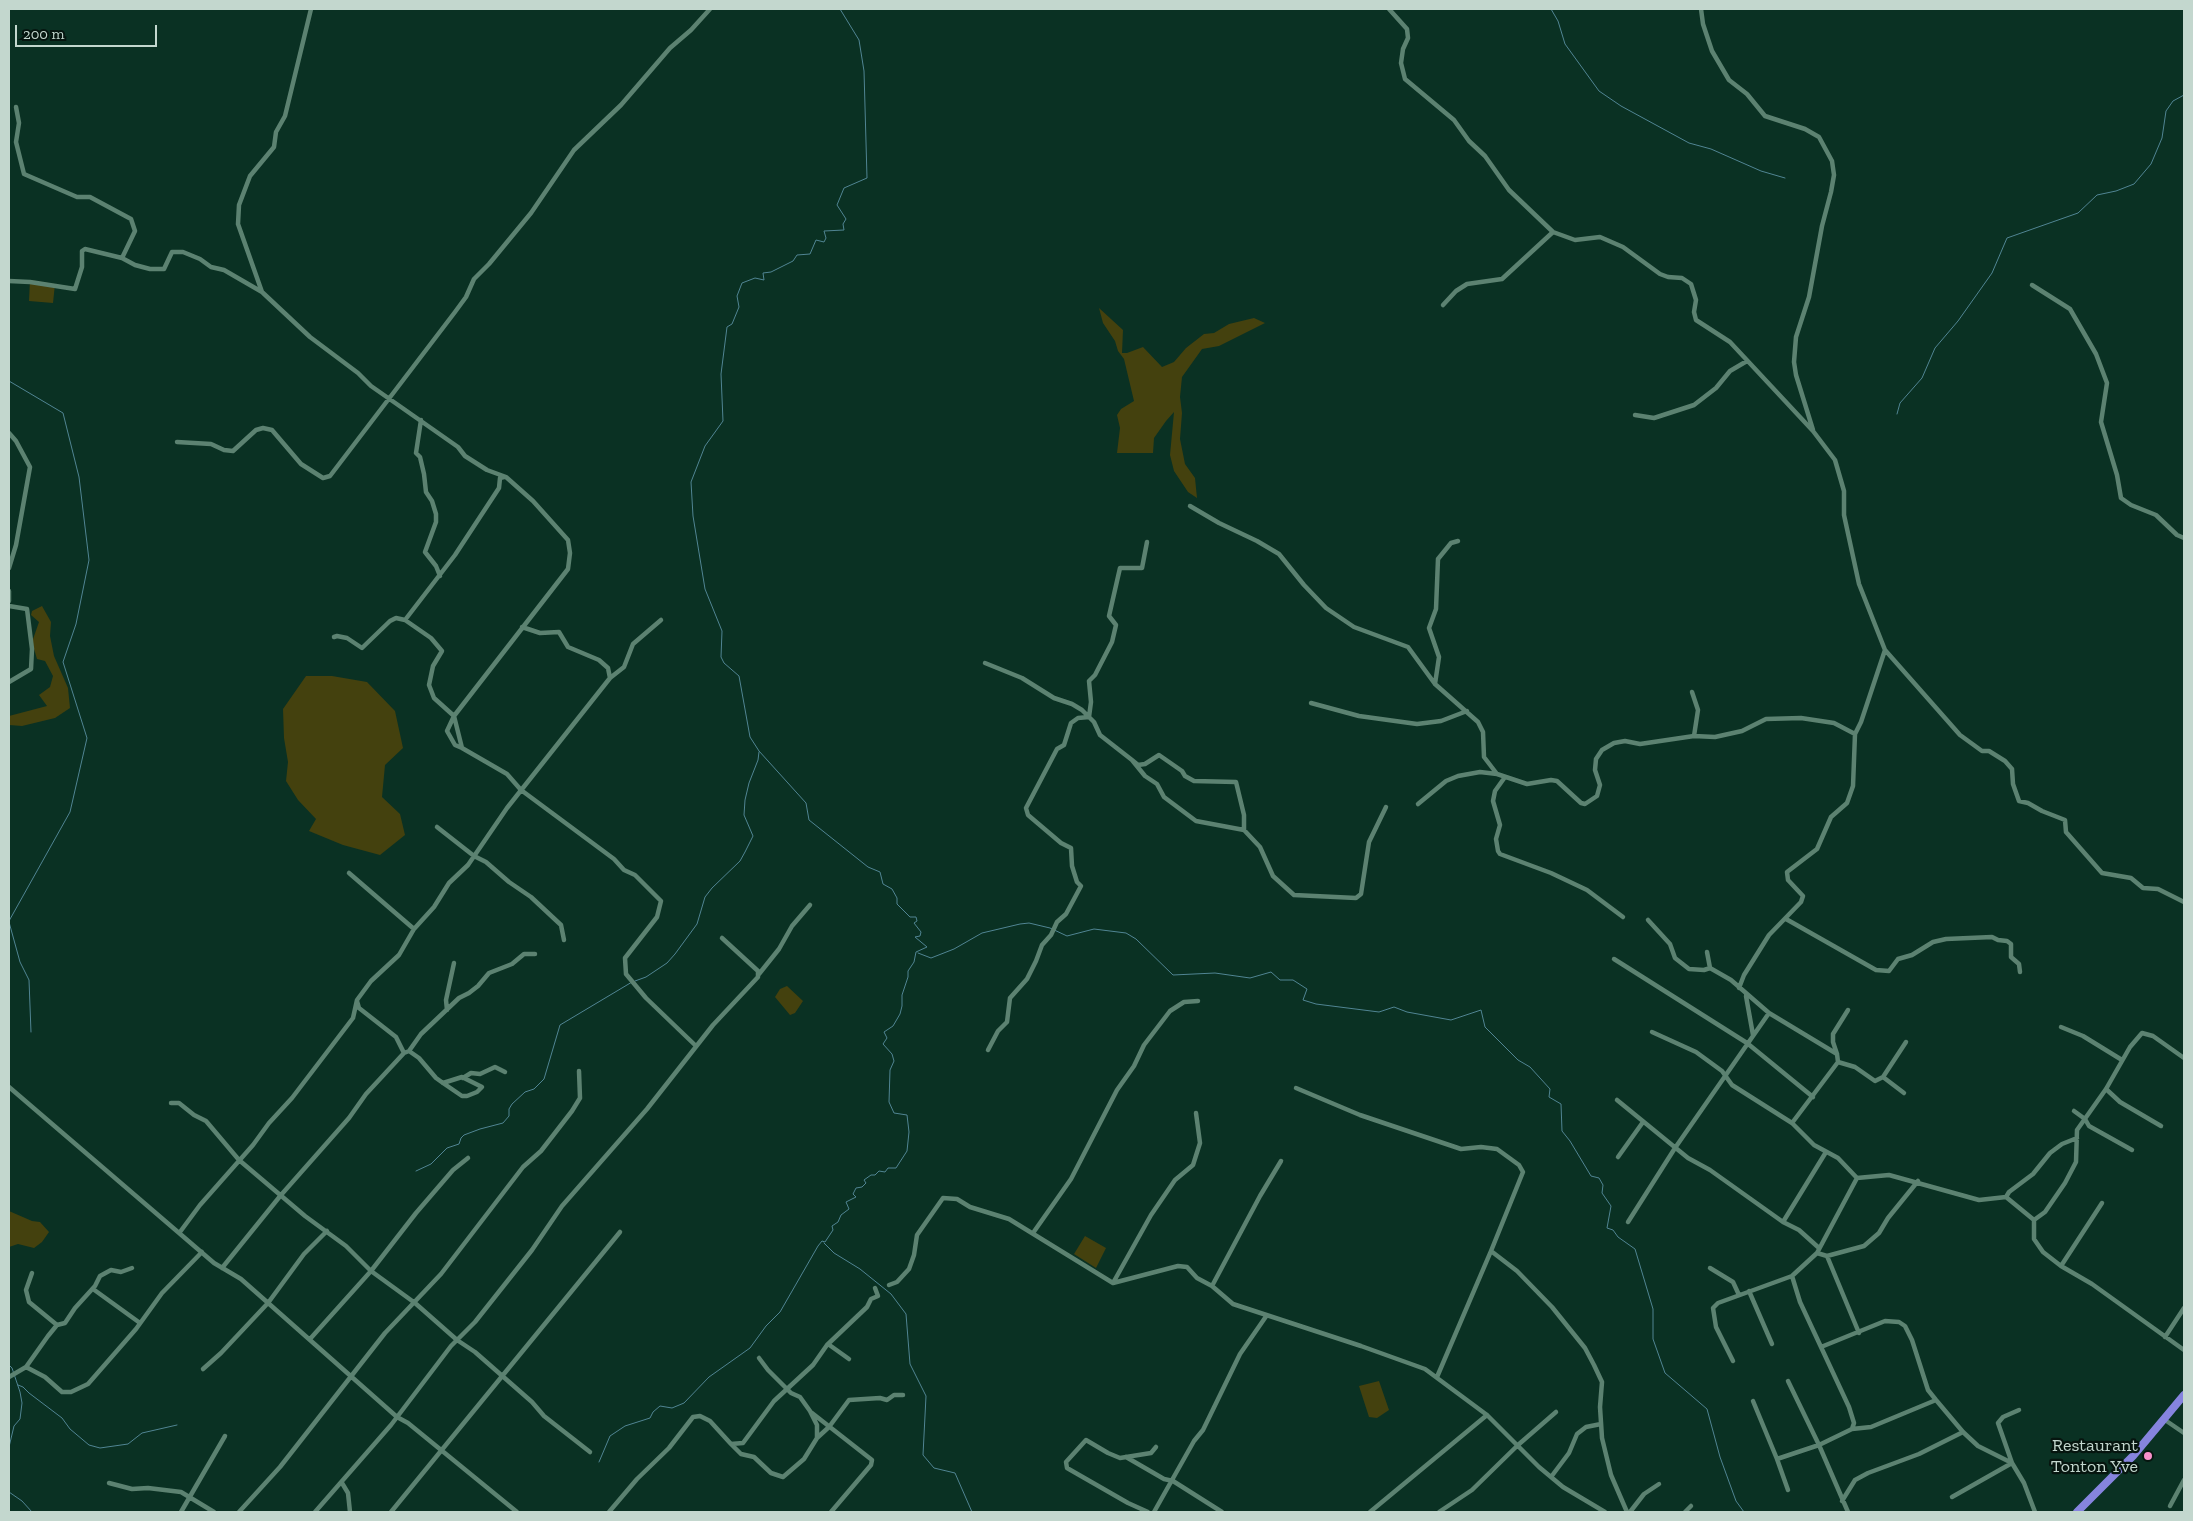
<!DOCTYPE html>
<html>
<head>
<meta charset="utf-8">
<style>
	body { margin:0 }
	#map { position:relative; width:2193px; height:1521px; overflow:hidden; background:#0a3123; font-family:"Zilla Slab",serif }
	canvas { display:block }
	.frame { position:absolute; inset:0; border:10px solid #c3d7ce; pointer-events:none }
	.scale { position:absolute; left:15px; top:25px; width:142px; height:22px; box-sizing:border-box; border:2px solid #c3d7ce; border-top:0; padding-left:6px; font-size:15px; line-height:18px; white-space:nowrap; color:#c3d7ce; -webkit-text-stroke:4px #06150f; paint-order:stroke }
</style>
</head>
<body>
<div id="map">
<canvas width="2193" height="1521"></canvas>
<div class="frame"></div>
<div class="scale">200 m</div>
</div>
<script>
const ctx = document.querySelector('canvas').getContext('2d');
ctx.lineJoin = 'round';
function fill(path, color) {
  ctx.fillStyle = color;
  ctx.fill(path, 'evenodd');
}
function poly(rows) {
  const path = new Path2D();
  for (const r of rows) {
    path.moveTo(r[0], r[1]);
    for (let i = 2; i < r.length; i += 2) path.lineTo(r[i], r[i + 1]);
  }
  return path;
}
function strokePath(path, color, width, dash) {
  ctx.strokeStyle = color;
  ctx.lineWidth = width;
  ctx.lineCap = dash ? 'butt' : 'round';
  ctx.setLineDash(dash || []);
  ctx.stroke(path);
}
function label(font, color, halo, rows, align = 'center') {
  ctx.font = font + ' "Zilla Slab",serif';
  ctx.lineWidth = 4.5;
  ctx.setLineDash([]);
  ctx.textBaseline = 'middle';
  ctx.strokeStyle = halo;
  ctx.fillStyle = color;
  for (const [text, x, y, turn = 0] of rows) {
    ctx.save();
    ctx.translate(x, y);
    ctx.rotate((+turn || 0) * Math.PI / 180);
    ctx.textAlign = isNaN(turn) ? turn : align;
    if (halo) ctx.strokeText(text, 0, 0);
    ctx.fillText(text, 0, 0);
    ctx.restore();
  }
}
fill(poly([
	[30,280,55,284,53,303,29,301],
	[1099,308,1123,330,1122,353,1127,353,1143,347,1162,367,1174,362,1186,348,1204,334,1214,333,1229,324,1254,318,1265,323,1219,346,1202,349,1182,377,1180,397,1182,413,1180,439,1185,464,1195,478,1197,498,1188,492,1174,471,1170,455,1174,412,1166,421,1154,438,1153,453,1117,453,1120,428,1117,415,1121,409,1134,401,1124,359,1118,351,1115,341,1103,323],
	[42,606,51,622,50,636,54,656,68,688,70,708,55,718,22,726,9,725,9,716,47,706,39,695,50,687,53,676,45,661,37,659,32,642,39,622,31,615,32,611],
	[306,676,332,676,367,682,395,711,403,748,385,765,382,797,400,814,405,835,380,855,343,845,309,831,316,819,298,800,286,781,288,762,284,738,283,709],
	[787,986,803,1001,795,1013,790,1015,775,997,780,989],
	[9,1211,32,1221,40,1222,49,1232,42,1242,34,1248,18,1244,9,1247],
	[1085,1236,1106,1248,1096,1268,1074,1254],
	[1379,1381,1389,1410,1377,1418,1369,1417,1359,1386]
]), '#44410e');
strokePath(poly([
	[1551,9,1558,21,1565,44,1599,91,1621,106,1689,143,1711,149,1761,171,1785,178],
	[9,381,63,413,79,477,89,560,76,624,63,662,87,738,70,812,9,921],
	[1897,414,1900,403,1922,378,1935,348,1958,321,1992,273,2007,238,2078,213,2097,195,2116,191,2134,184,2151,164,2162,138,2166,111,2173,101,2184,95],
	[9,922,20,962,29,980,31,1032],
	[918,953,931,958,954,949,982,933,1020,924,1029,923,1050,928,1067,936,1094,929,1126,933,1136,939,1173,975,1215,973,1250,978,1271,972,1280,980,1293,980,1307,989,1303,1000,1316,1004,1379,1012,1394,1007,1407,1012,1451,1020,1481,1010,1485,1027,1518,1060,1530,1067,1550,1089,1549,1097,1561,1104,1562,1131,1570,1141,1591,1176,1599,1178,1603,1185,1602,1193,1611,1206,1607,1228,1613,1230,1618,1237,1635,1249,1653,1309,1653,1339,1665,1373,1707,1409,1720,1457,1736,1501,1744,1512],
	[635,981,646,977,667,963,675,954,697,924,705,897,712,888,740,861,745,852,753,836,744,815,745,800,749,783,758,760,759,752],
	[416,1171,431,1164,447,1148,459,1144,461,1138,464,1135,480,1129,503,1123,509,1116,509,1109,512,1104,525,1092,534,1089,544,1079,560,1025,632,982],
	[824,1243,834,1253,860,1269,891,1294,906,1314,910,1364,926,1396,923,1455,934,1468,955,1473,972,1512],
	[9,1365,12,1368,20,1392,22,1403,20,1419,14,1426,9,1447],
	[18,1385,23,1387,29,1393,62,1418,70,1429,89,1445,100,1448,128,1444,142,1433,177,1425],
	[599,1462,610,1436,625,1426,650,1418,653,1412,660,1406,672,1408,684,1403,709,1377,750,1348,766,1326,780,1312,818,1246,822,1241,825,1242,833,1230,832,1226,838,1222,841,1215,849,1209,846,1202,856,1197,853,1194,856,1188,862,1187,866,1183,864,1180,871,1175,875,1175,879,1171,885,1172,888,1168,896,1168,907,1151,909,1132,907,1115,894,1113,889,1102,890,1070,894,1061,892,1054,883,1044,887,1038,884,1032,893,1026,900,1014,902,1006,902,995,908,977,908,971,914,962,916,952,927,947,915,937,920,936,921,932,914,923,917,921,916,917,910,917,897,904,897,898,892,889,883,884,880,872,868,867,809,820,806,803,759,751,750,737,739,676,724,663,721,657,722,631,705,589,693,516,691,482,705,446,723,421,721,374,727,327,732,324,739,307,737,296,742,283,755,278,764,280,763,273,771,272,793,261,797,255,810,254,816,240,824,242,826,238,824,231,844,230,843,224,846,219,837,205,844,188,867,178,864,71,859,40,840,9],
	[9,1492,22,1501,32,1512]
]), '#518593', 1);
strokePath(poly([
	[1389,9,1407,29,1408,38,1403,49,1401,63,1405,79,1454,120,1469,141,1485,156,1509,190,1553,232],
	[1701,9,1703,24,1712,51,1729,80,1747,94,1765,116,1805,129,1819,137,1832,161,1834,175,1831,192,1822,226,1809,297,1796,337,1794,362,1796,375,1813,430],
	[16,107,19,123,16,142,24,174,77,197,90,197,131,219,135,231,122,258,135,265,150,269,164,269,172,252,183,252,200,259,211,267,224,270,262,292,310,337,358,373,371,386,458,447,465,456,487,470,506,477,533,501,568,540,570,553,568,569,454,716,462,748,507,774,521,790,614,859,624,870,635,875,661,901,657,917,625,958,626,974,646,998,696,1046],
	[9,281,30,282,75,289,82,267,82,251,85,249,122,258],
	[2032,285,2070,309,2096,354,2107,383,2101,422,2117,475,2121,498,2131,505,2156,515,2177,535,2184,538],
	[262,292,238,224,239,205,250,176,274,147,276,132,285,116,311,9],
	[1443,305,1456,291,1467,284,1502,279,1553,232,1575,240,1600,237,1623,247,1660,274,1668,277,1682,278,1691,284,1696,300,1694,312,1696,320,1730,342,1813,431,1835,460,1844,491,1844,515,1859,584,1885,650,1861,722,1855,734,1853,786,1847,803,1831,817,1817,849,1787,872,1788,880,1803,896,1801,902,1769,935,1744,975,1739,988],
	[1635,415,1654,418,1694,405,1716,388,1730,371,1747,361],
	[421,420,416,453,420,457,424,474,426,492,432,501,436,514,436,522,425,552,436,566,440,576],
	[9,433,16,441,30,467,16,545,9,568],
	[177,442,211,444,224,450,233,451,256,430,263,428,272,430,301,464,323,478,330,476,455,312,466,297,474,279,489,264,531,213,574,150,621,105,670,48,691,30,710,9],
	[1190,506,1219,523,1257,541,1279,554,1304,585,1326,608,1354,627,1408,647,1435,684,1478,722,1483,732,1484,757,1497,774],
	[9,591,9,601],
	[9,606,27,609,32,649,31,669,9,682],
	[405,620,431,638,442,651,433,666,429,685,434,698,454,716,447,731,455,745,462,748],
	[522,627,540,633,559,632,568,647,599,660,608,668,610,678],
	[334,637,337,636,347,638,362,648,390,621,396,618,405,620,455,555,499,488,500,478,504,477],
	[1885,650,1960,735,1982,751,1989,751,2005,761,2012,769,2013,784,2019,801,2028,803,2042,811,2065,820,2066,832,2102,873,2131,878,2143,888,2158,889,2184,902],
	[985,663,1022,678,1054,698,1072,704,1082,710,1094,722,1100,735,1132,760,1145,776,1157,784,1164,797,1196,821,1244,830],
	[1435,684,1439,657,1429,628,1436,609,1438,559,1451,543,1458,541],
	[1692,692,1698,710,1694,736],
	[1311,703,1359,716,1417,724,1441,721,1467,711],
	[1132,760,1138,765,1145,764,1159,755,1182,771,1185,776,1194,781,1236,782,1244,815,1244,830,1260,847,1273,876,1294,895,1356,898,1361,894,1369,842,1386,807],
	[1505,777,1495,791,1493,801,1500,825,1496,839,1498,851,1500,854,1551,873,1587,890,1623,917],
	[1418,804,1446,781,1458,776,1480,772,1497,774,1527,784,1551,780,1557,781,1581,803,1585,804,1597,796,1600,785,1595,770,1596,759,1602,750,1614,743,1625,741,1640,744,1694,736,1715,737,1742,731,1766,719,1801,718,1834,723,1855,734],
	[437,827,474,856,486,862,509,882,531,897,561,925,564,940],
	[349,873,414,929],
	[1786,919,1876,970,1889,971,1898,959,1912,955,1933,942,1946,939,1992,937,1998,940,2007,941,2011,944,2011,957,2019,964,2020,972],
	[1648,920,1670,944,1675,958,1689,969,1704,970,1710,968],
	[1707,952,1710,968,1731,980,1769,1013,1837,1054],
	[1614,959,1747,1043,1813,1097],
	[759,974,779,949,792,926,810,905],
	[1746,996,1753,1035],
	[357,1001,359,1008,396,1037,404,1053],
	[447,1010,446,1000,454,963],
	[2061,1027,2083,1036,2122,1060],
	[1652,1032,1696,1052,1722,1071,1732,1085,1792,1123,1814,1145,1838,1158,1857,1178],
	[988,1050,998,1031,1007,1022,1010,998,1027,979,1036,961,1042,945,1051,935,1057,922,1066,914,1081,886,1077,882,1072,866,1071,848,1061,843,1028,815,1026,808,1057,749,1064,745,1071,723,1078,718,1089,717,1091,702,1089,681,1095,675,1112,642,1116,625,1109,616,1120,568,1142,568,1147,542],
	[409,1051,419,1058,436,1078,443,1083,462,1096,467,1096,477,1092,482,1087,462,1077,443,1083],
	[1838,1062,1855,1067,1875,1081,1883,1077,1904,1093],
	[1883,1077,1906,1042],
	[463,1078,471,1073,480,1074,495,1067,505,1072],
	[9,1087,214,1263,241,1279,397,1417,408,1423,517,1512],
	[1296,1088,1360,1115,1461,1149,1481,1147,1497,1149,1519,1165,1523,1172,1491,1251,1437,1377],
	[2106,1089,2120,1102,2161,1126],
	[1617,1100,1688,1158,1710,1170,1783,1222,1799,1230,1819,1248],
	[171,1103,179,1103,194,1115,206,1121,239,1160,305,1216,346,1246,371,1271,415,1303,457,1340,475,1352,532,1402,544,1416,590,1452],
	[2074,1111,2085,1119,2089,1126,2132,1150],
	[1792,1123,1838,1062,1837,1054,1833,1042,1833,1034,1848,1010],
	[1618,1157,1643,1122],
	[2006,1197,2009,1192,2033,1174,2050,1153,2062,1144,2077,1138],
	[2034,1220,2045,1212,2065,1183,2076,1162,2077,1130,2106,1089,2130,1047,2142,1033,2153,1036,2184,1058],
	[1628,1222,1675,1148,1769,1013],
	[1783,1222,1826,1152],
	[180,1232,200,1205,253,1145,269,1123,292,1098,353,1018,357,1000,371,981,399,955,414,929,434,907,449,883,468,865,507,808,610,678,624,667,633,644,661,620],
	[1033,1233,1071,1179,1117,1090,1134,1066,1144,1045,1170,1011,1184,1002,1198,1001],
	[1491,1251,1517,1271,1552,1307,1585,1348,1594,1365,1602,1382,1600,1407,1602,1438,1611,1475,1627,1512],
	[1817,1253,1827,1256,1864,1246,1879,1233,1888,1218,1918,1181],
	[1827,1256,1859,1333],
	[2061,1266,2102,1203],
	[222,1268,281,1195,349,1118,366,1094,404,1053,409,1051,421,1034,459,998,469,993,478,986,489,973,512,964,524,954,535,954],
	[1710,1268,1733,1282,1739,1295],
	[32,1273,26,1290,29,1302,57,1325],
	[1113,1283,1151,1215,1175,1180,1193,1165,1200,1143,1196,1113],
	[889,1285,897,1282,909,1269,914,1255,917,1235,943,1198,957,1199,970,1207,1009,1219,1113,1283,1178,1266,1187,1267,1197,1278,1212,1286,1233,1304,1361,1346,1425,1369,1487,1415,1539,1467,1563,1487,1605,1512],
	[1212,1286,1260,1196,1281,1161],
	[93,1289,140,1323],
	[1749,1291,1772,1344],
	[2165,1337,2184,1308],
	[310,1339,371,1271,416,1213,453,1170,468,1158],
	[828,1344,849,1359],
	[1821,1347,1885,1321,1899,1322,1905,1326,1912,1340,1928,1390,1936,1400,1963,1432,1978,1446,2012,1463],
	[1733,1361,1716,1327,1713,1308,1718,1303,1792,1276],
	[26,1367,45,1377,62,1392,71,1392,88,1384,136,1329,162,1293,202,1252],
	[203,1369,221,1353,268,1303,304,1254,327,1231],
	[9,1377,26,1367,48,1336,57,1325,65,1323,75,1308,95,1286,100,1276,111,1270,121,1272,132,1268],
	[1753,1401,1777,1459,1819,1445,1788,1381],
	[812,1413,872,1460,871,1465,831,1512],
	[2165,1420,2184,1433],
	[1852,1429,1871,1427,1936,1400],
	[817,1438,829,1427,849,1400,880,1398,887,1400,894,1395,903,1395],
	[731,1444,741,1454,754,1457,771,1473,783,1477,804,1459,817,1438,817,1425,810,1411,800,1397,791,1393,768,1370,759,1358],
	[1126,1457,1164,1479,1173,1481,1222,1512],
	[1777,1459,1788,1490],
	[2012,1463,1998,1423,2003,1417,2019,1410],
	[1551,1477,1569,1453,1577,1434,1586,1427,1601,1424],
	[109,1483,132,1489,148,1488,181,1492,214,1512],
	[342,1483,348,1493,350,1512],
	[1952,1497,2012,1463,2024,1483,2035,1512],
	[1842,1501,1855,1480,1868,1473,1919,1454,1963,1432],
	[2170,1506,2184,1480],
	[181,1512,225,1436],
	[239,1512,280,1467,385,1333,441,1274,523,1167,541,1151,572,1111,580,1098,579,1071],
	[315,1512,391,1425,451,1346,475,1322,532,1250,562,1206,647,1109,713,1025,758,977,758,971,722,938],
	[391,1512,620,1232],
	[609,1512,637,1479,669,1448,693,1417,700,1416,710,1421,731,1444,743,1443,774,1401,813,1365,827,1345,867,1307,871,1299,878,1296,875,1288],
	[1148,1512,1128,1503,1067,1468,1066,1462,1086,1440,1108,1453,1120,1458,1151,1453,1156,1447],
	[1154,1512,1194,1441,1203,1430,1240,1354,1267,1315],
	[1370,1512,1487,1415],
	[1439,1512,1472,1490,1518,1445,1556,1412],
	[1630,1512,1644,1494,1659,1484],
	[1685,1512,1691,1506],
	[1848,1512,1819,1445,1852,1429,1854,1423,1849,1407,1800,1302,1792,1276,1817,1253,1857,1178,1889,1175,1979,1200,2006,1197,2034,1220,2034,1239,2043,1252,2061,1266,2092,1284,2184,1350]
]), '#5c8271', 4.5);
strokePath(poly([
	[2077,1512,2133,1456,2184,1395]
]), '#8684de', 8);
for (const [x, y, r, color] of [
	[2148,1456,5,"#f890cb"]
]) {
  const dot = new Path2D();
  dot.arc(x, y, r, 0, 2 * Math.PI);
  ctx.fillStyle = color;
  ctx.fill(dot);
  strokePath(dot, '#06150f', 2);
}
label('18px', '#c3d7ce', '#06150f', [
	["Restaurant",2138,1446],
	["Tonton Yve",2138,1467]
], 'right');
</script>
</body>
</html>
